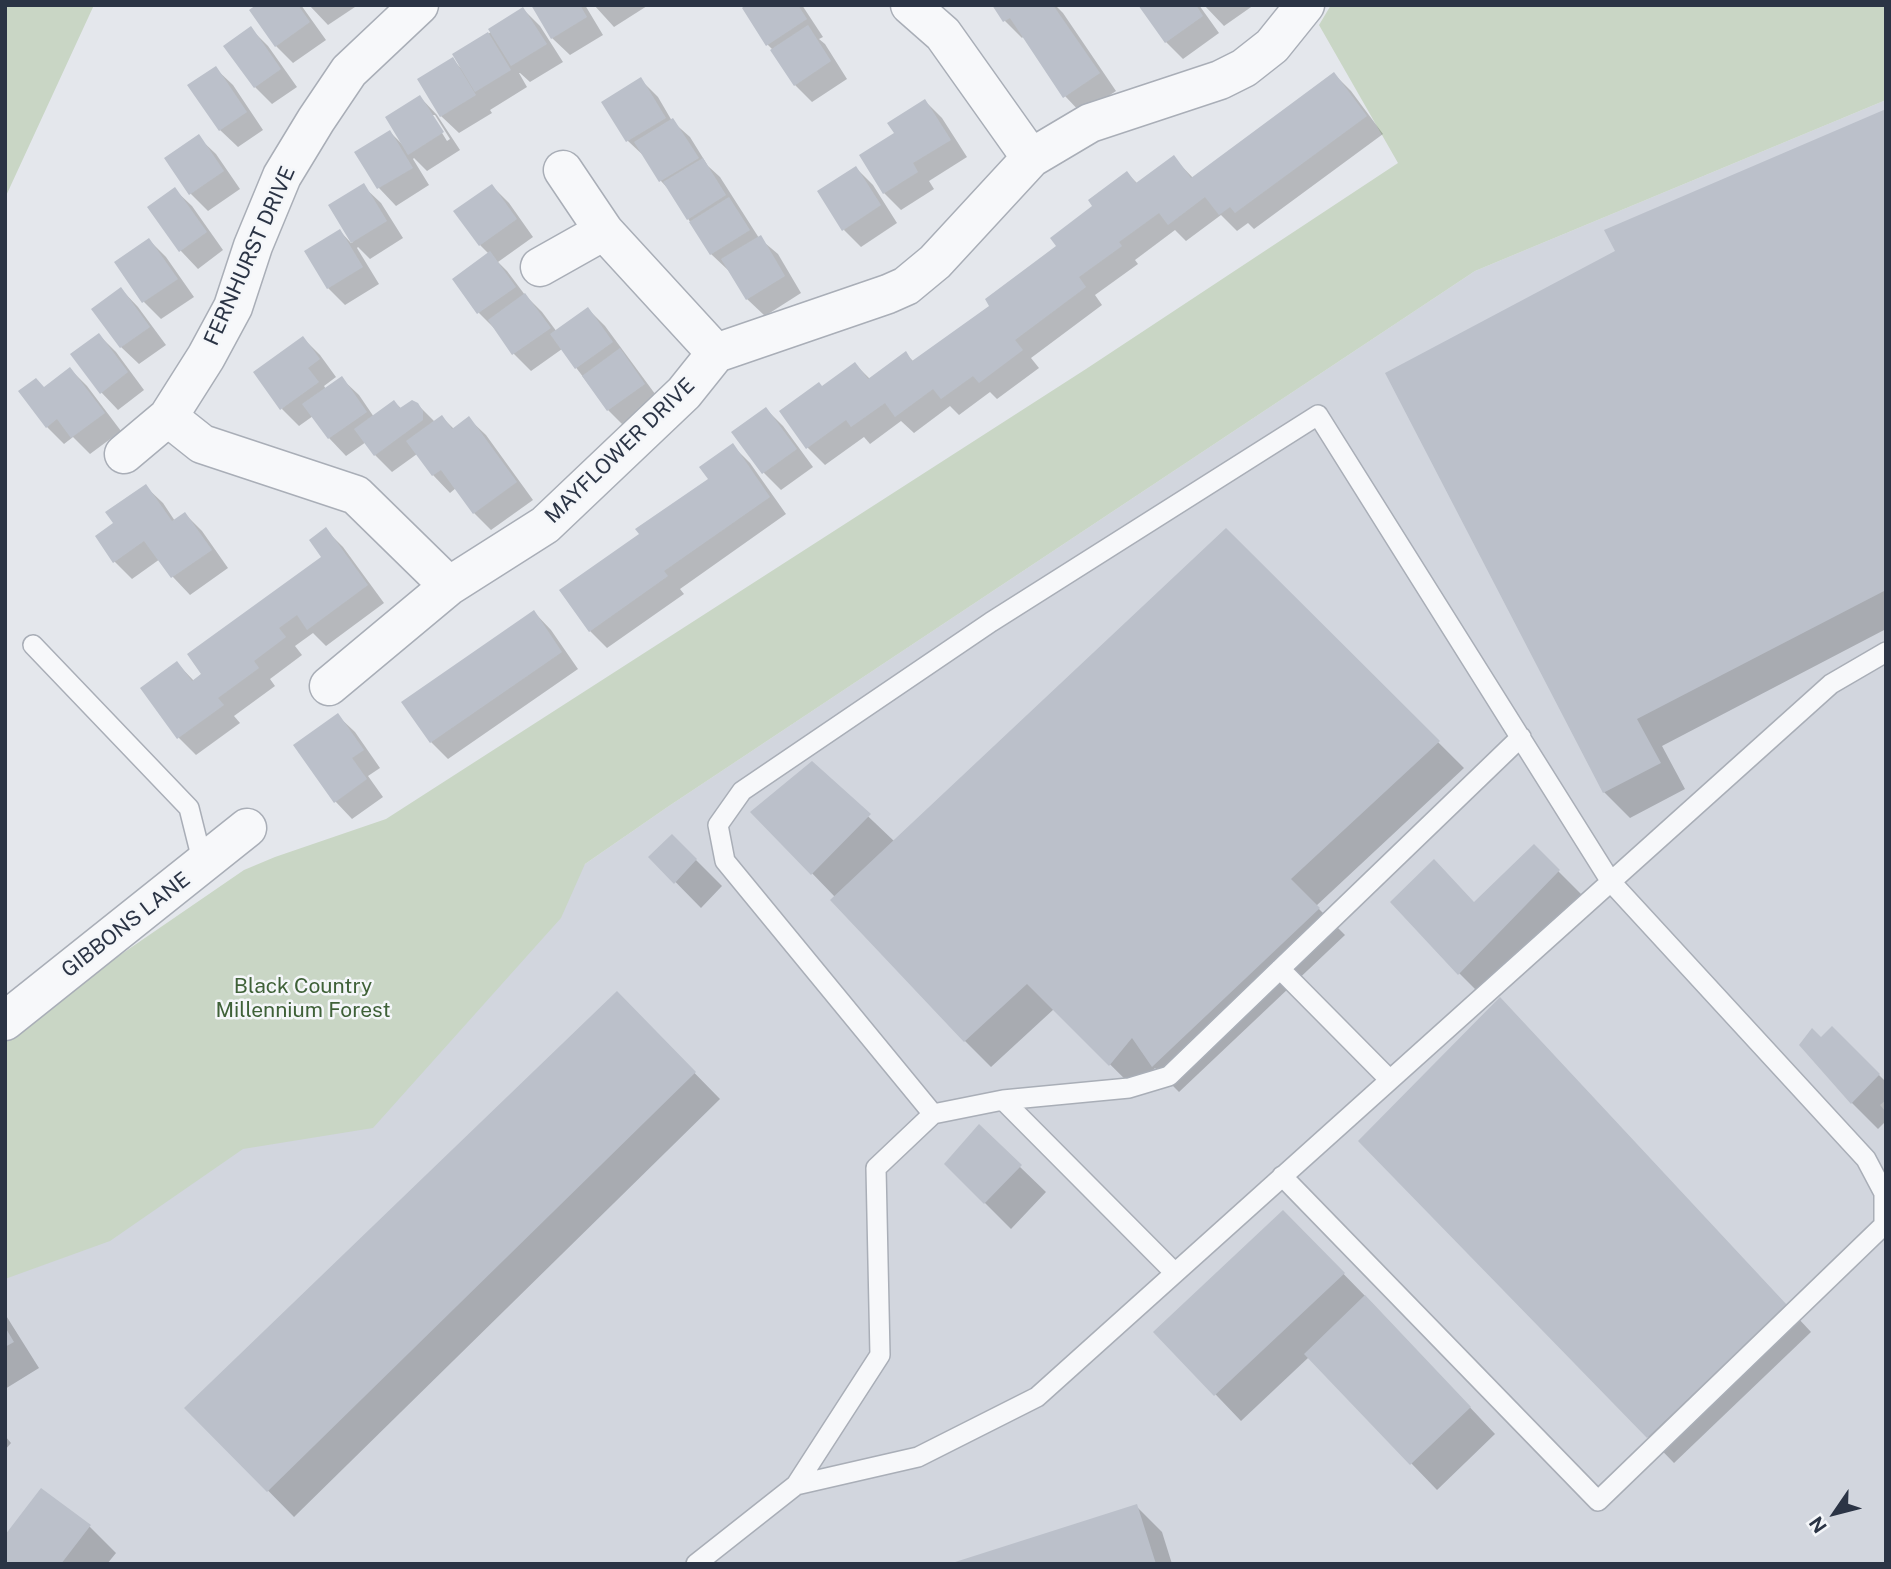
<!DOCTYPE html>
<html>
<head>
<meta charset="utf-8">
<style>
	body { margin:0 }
	#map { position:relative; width:1891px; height:1569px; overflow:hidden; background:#e4e7ec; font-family:"Public Sans",sans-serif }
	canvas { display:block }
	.frame { position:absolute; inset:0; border:7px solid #2b3445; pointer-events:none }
	.north { position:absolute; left:1800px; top:1478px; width:70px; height:70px; -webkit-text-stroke:5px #f4f6f9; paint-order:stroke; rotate:235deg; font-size:19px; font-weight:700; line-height:28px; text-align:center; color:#2b3445 }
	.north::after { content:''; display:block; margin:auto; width:24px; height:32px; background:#2b3445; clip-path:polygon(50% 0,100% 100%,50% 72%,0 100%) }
</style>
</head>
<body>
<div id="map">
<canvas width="1891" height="1569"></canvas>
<div class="frame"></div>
<div class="north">N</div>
</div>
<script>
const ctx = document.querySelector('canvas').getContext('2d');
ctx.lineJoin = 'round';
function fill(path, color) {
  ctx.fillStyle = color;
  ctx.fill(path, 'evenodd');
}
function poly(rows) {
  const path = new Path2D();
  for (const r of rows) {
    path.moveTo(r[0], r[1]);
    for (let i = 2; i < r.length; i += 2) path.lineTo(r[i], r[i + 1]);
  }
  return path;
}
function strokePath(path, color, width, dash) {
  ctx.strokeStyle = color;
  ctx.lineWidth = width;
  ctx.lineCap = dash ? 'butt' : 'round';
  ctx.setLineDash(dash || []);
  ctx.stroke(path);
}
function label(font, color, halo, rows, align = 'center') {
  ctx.font = font + ' "Public Sans",sans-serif';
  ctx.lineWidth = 5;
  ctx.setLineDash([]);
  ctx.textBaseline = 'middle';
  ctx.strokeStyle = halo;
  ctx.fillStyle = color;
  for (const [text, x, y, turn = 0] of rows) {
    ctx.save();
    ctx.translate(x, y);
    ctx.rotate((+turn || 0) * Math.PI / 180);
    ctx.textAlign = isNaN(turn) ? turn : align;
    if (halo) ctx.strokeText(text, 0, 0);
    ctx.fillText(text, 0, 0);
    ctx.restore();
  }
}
fill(poly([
	[1886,100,1886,1100,1880,1105,1886,1112,1886,1564,5,1564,5,1242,585,864,669,806,1475,271]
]), '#d2d6de');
fill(poly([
	[5,5,94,5,5,198],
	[1331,5,1886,5,1886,100,1475,271,669,806,585,864,561,918,373,1128,243,1149,110,1241,5,1279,5,1034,244,870,275,857,386,819,1086,369,1398,163,1319,25]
]), '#c9d6c5');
fill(poly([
	[259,5,301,5,326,40,293,63,276,46],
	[309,5,358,5,328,25],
	[533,5,585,5,603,35,570,55,552,38],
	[594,5,647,5,647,6,614,27],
	[748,5,802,5,823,37,819,39,825,44,847,79,812,102,795,85,773,50,767,44],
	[994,5,1055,5,1063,13,1116,91,1082,114,1065,96,1024,36,1022,38,1005,21],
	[1140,5,1199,5,1219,33,1183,59,1166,42],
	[1204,5,1254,5,1224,26],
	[523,9,540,26,563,62,530,82,520,73,519,73,527,87,490,110,492,113,459,133,441,116,452,59,462,69,455,54,491,32],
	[250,28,268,46,297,87,272,104,255,87],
	[215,68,233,85,263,130,238,147,220,130],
	[1334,74,1351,91,1383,134,1254,229,1248,223,1237,231,1221,215,1186,241,1175,230,1135,260,1138,264,1095,295,1102,305,1031,358,1039,368,997,399,990,392,959,415,950,406,914,433,901,421,870,444,864,437,825,465,808,448,781,412,822,388,855,364,870,379,906,354,914,362,992,306,1059,246,1127,173,1138,184,1174,158,1194,179],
	[640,79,658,97,672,121,690,137,708,166,720,177,759,238,778,254,801,293,765,316,747,299,729,271,711,254,670,191,661,181,646,158,628,141,604,102],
	[420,97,437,115,460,150,427,171,414,158,413,159,429,185,396,206,379,188,356,152,390,132,402,144],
	[431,115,435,115,450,139,447,141],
	[925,101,942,118,967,157,929,181,934,189,901,210,884,193,896,134],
	[1886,111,1886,629,1662,746,1685,789,1630,818,1604,792,1617,252],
	[198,137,216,154,240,189,208,211,191,194],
	[856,168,873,185,897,223,861,247,844,230],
	[363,186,381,203,403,238,370,259,358,247,357,248,379,284,345,305,328,288,340,231,351,243,353,242],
	[492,186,509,203,533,237,498,262,507,271,525,295,542,312,557,332,588,309,605,326,661,402,625,427,608,410,562,349,531,371,514,354,496,330,479,313,489,254,480,245],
	[174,189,192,206,223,250,198,269,181,251,149,207],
	[149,240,166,257,194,297,161,319,144,302],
	[121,289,138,307,166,345,139,364,121,347,94,309],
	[99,335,116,352,144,390,118,410,101,392],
	[303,338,320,355,336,377,324,386,326,389,341,378,359,395,374,417,394,402,402,409,417,404,435,422,442,417,454,429,468,418,486,435,533,500,491,530,474,513,456,488,450,493,433,475,417,454,392,472,375,455,366,442,346,456,329,438,313,416,299,426,282,409],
	[70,369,87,386,121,431,90,454,73,437,64,444,47,427,45,388],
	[766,409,783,426,813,467,781,490,764,473],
	[733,446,750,463,786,514,680,589,684,594,607,648,590,631,641,534,710,479],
	[145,486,163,503,175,521,185,514,202,531,228,568,190,595,173,577,160,559,132,579,115,562,97,537,116,524],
	[326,530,343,547,384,603,326,646,313,633,295,646,302,655,270,679,275,686,234,716,240,723,196,755,179,738,177,663,194,681,323,557],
	[1226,531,1464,768,1316,906,1345,935,1179,1092,1155,1068,1136,1090,1054,1009,991,1067,965,1041,836,898,753,812,812,763,895,842],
	[534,612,551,630,578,669,448,759,431,742],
	[337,715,355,732,380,768,368,776,383,797,352,819,335,801],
	[672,836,722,886,701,908,651,857],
	[1534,847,1584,897,1485,999,1459,973,1475,903],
	[617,994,720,1099,294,1517,187,1408],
	[1526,1026,1811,1332,1674,1463,1361,1141],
	[1832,1028,1886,1082,1886,1121,1878,1129,1852,1103,1821,1040],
	[946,1164,1020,1167,1046,1192,1011,1229],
	[1283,1212,1369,1300,1495,1434,1437,1490,1309,1357,1241,1421,1156,1332],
	[5,1314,39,1368,5,1389],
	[5,1436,11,1443,5,1450],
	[41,1491,90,1527,116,1553,107,1564,5,1564],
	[1136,1506,1162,1532,1172,1564,956,1564]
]), '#0003');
fill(poly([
	[256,5,298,5,310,22,275,47,249,10],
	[531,5,580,5,587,17,551,39],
	[745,5,798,5,807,19,766,46,742,8],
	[992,5,1053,5,1100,73,1063,98,1010,18,1003,22],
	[1138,5,1196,5,1203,16,1165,43],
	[523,7,547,44,511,66,488,29],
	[808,25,831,61,794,86,770,50],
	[251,26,281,69,254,88,223,46],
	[488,32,511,70,475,92,452,54],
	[453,57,476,95,440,117,417,79],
	[216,66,247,112,219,131,187,85],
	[1334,72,1367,116,1235,213,1230,207,1219,215,1205,197,1168,225,1159,213,1119,242,1122,246,1079,277,1086,287,1015,340,1023,350,979,383,973,376,941,399,933,389,895,417,885,403,851,427,846,420,806,449,779,411,819,382,822,386,855,362,868,379,906,351,912,361,989,306,985,299,1056,246,1050,238,1092,206,1088,200,1127,171,1136,183,1174,155,1191,178],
	[641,77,666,118,626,142,601,102],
	[420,95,444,132,408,155,385,117],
	[925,99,951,140,913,163,918,172,883,194,859,155,894,133,887,123],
	[1886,109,1886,590,1637,719,1661,763,1603,793,1385,373,1615,251,1604,230],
	[673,118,699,158,659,182,634,142],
	[390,130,413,168,377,189,354,152],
	[199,134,224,171,189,195,164,158],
	[703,158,726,195,687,220,663,182],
	[856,166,881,205,842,231,817,191],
	[364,183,387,221,351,243,328,205],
	[492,184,517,219,479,246,453,211],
	[175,187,207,232,179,252,147,207],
	[729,197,750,230,710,255,689,222],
	[340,229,363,267,327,289,304,251],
	[761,235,785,276,746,300,721,259],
	[149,238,178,279,142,303,114,262],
	[490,251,516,287,477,314,452,279],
	[121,287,150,327,120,348,91,309],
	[525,293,551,328,512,355,488,320],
	[588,307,613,342,575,369,550,334],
	[99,333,128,372,100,394,70,354],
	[303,336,320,359,308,368,319,382,280,410,253,372],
	[620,348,645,384,607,411,582,376],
	[70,367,105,413,71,438,57,419,46,428,18,391,36,378,44,387],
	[342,376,367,412,328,439,302,404],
	[394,400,400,408,412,400,418,403,423,411,423,420,374,456,354,429],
	[766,407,797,449,762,474,731,432],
	[442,415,452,429,469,416,517,482,473,514,441,470,432,476,406,441],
	[733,443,770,497,664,571,668,576,589,632,559,590,639,534,635,529,708,479,699,467],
	[146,484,172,521,185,512,212,550,171,578,144,541,113,563,95,536,113,523,105,512],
	[326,527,368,585,307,630,297,615,279,628,286,637,254,661,259,668,218,698,224,705,177,739,140,688,177,661,192,681,201,674,187,654,321,557,309,540],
	[1226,528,1440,741,1291,879,1320,908,1152,1067,1132,1038,1109,1066,1027,984,964,1042,830,900],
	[534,610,562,652,430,743,401,702],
	[338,713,364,750,352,758,367,779,334,803,293,745],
	[812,761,871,814,811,875,750,812],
	[672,834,697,859,674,884,648,857],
	[1534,844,1560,870,1458,975,1390,902,1434,859,1474,902],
	[617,991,696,1072,267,1492,184,1408],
	[1500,997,1787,1305,1647,1438,1358,1141],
	[1832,1026,1880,1074,1851,1104,1799,1045,1812,1028,1821,1037],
	[979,1124,1022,1165,984,1204,944,1164],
	[1283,1210,1345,1273,1214,1396,1153,1332],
	[1365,1295,1471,1407,1410,1465,1304,1354],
	[5,1327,14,1342,5,1347],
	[41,1488,91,1525,61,1564,5,1564,5,1535],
	[1137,1504,1156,1564,952,1564,952,1563]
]), '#bbc0ca');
const lane = poly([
	[33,645,189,808,203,864],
	[1280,969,1390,1080],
	[1003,1100,1175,1273],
	[933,1114,1003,1100,1129,1088,1169,1076,1521,737],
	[796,1485,918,1457,1037,1397,1831,684,1886,652],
	[696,1564,796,1485,880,1355,876,1168,933,1114,725,861,718,825,742,791,991,622,1318,415,1611,882,1866,1159,1884,1193,1884,1225,1598,1501,1282,1176]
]);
const street = poly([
	[910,5,943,34,1031,158],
	[563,170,604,231,716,353],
	[540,267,604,231],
	[168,417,202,444,356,495,449,586],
	[124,454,168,417,206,357,233,307,253,246,282,176,316,120,349,71,419,5],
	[329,686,449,586,545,525,684,393,716,353,888,294,906,286,935,262,1031,158,1090,123,1220,80,1244,68,1272,46,1305,5],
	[5,1021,247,828]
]);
strokePath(lane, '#a9aeb7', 22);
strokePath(street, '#a9aeb7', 41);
strokePath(lane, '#f7f8fa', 19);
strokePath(street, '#f7f8fa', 38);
label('21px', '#2b3445', '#f4f6f9', [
	["FERNHURST DRIVE",250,256,-66],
	["MAYFLOWER DRIVE",620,451,-44],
	["GIBBONS LANE",126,925,-38]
]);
label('21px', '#3f6138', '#f4f6f9', [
	["Black Country",303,987],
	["Millennium Forest",303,1011]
]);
</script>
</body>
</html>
